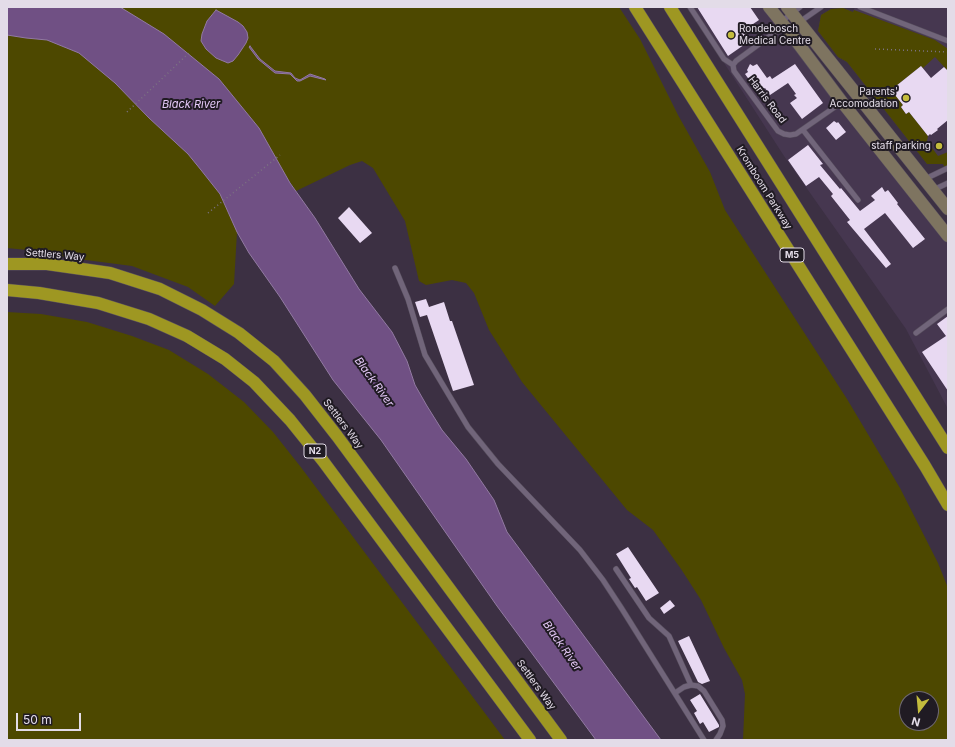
<!DOCTYPE html>
<html>
<head>
<meta charset="utf-8">
<style>
	body { margin:0 }
	#map { position:relative; width:955px; height:747px; overflow:hidden; background:#3c3043; font-family:Inter,sans-serif }
	canvas { display:block }
	.frame { position:absolute; inset:0; border:8px solid #e3dce8; pointer-events:none }
	.north { position:absolute; left:899px; top:691px; width:40px; height:40px; box-sizing:border-box; background:#201b23; border:1px solid #6e6872; border-radius:50%; rotate:196deg; font-size:11px; font-weight:700; line-height:16px; text-align:center; color:#e3dce8 }
	.north::after { content:''; display:block; margin:auto; width:14px; height:18px; background:#c4bc3d; clip-path:polygon(50% 0,100% 100%,50% 72%,0 100%) }
	.scale { position:absolute; left:16px; top:713px; width:65px; height:18px; box-sizing:border-box; border:2px solid #e3dce8; border-top:0; padding-left:5px; font-size:12px; line-height:14px; white-space:nowrap; color:#e3dce8; -webkit-text-stroke:3px #201b23; paint-order:stroke }
</style>
</head>
<body>
<div id="map">
<canvas width="955" height="747"></canvas>
<div class="frame"></div>
<div class="north">N</div>
<div class="scale">50 m</div>
</div>
<script>
const ctx = document.querySelector('canvas').getContext('2d');
ctx.lineJoin = 'round';
function fill(path, color) {
  ctx.fillStyle = color;
  ctx.fill(path, 'evenodd');
}
function poly(rows) {
  const path = new Path2D();
  for (const r of rows) {
    path.moveTo(r[0], r[1]);
    for (let i = 2; i < r.length; i += 2) path.lineTo(r[i], r[i + 1]);
  }
  return path;
}
function strokePath(path, color, width, dash) {
  ctx.strokeStyle = color;
  ctx.lineWidth = width;
  ctx.lineCap = dash ? 'butt' : 'round';
  ctx.setLineDash(dash || []);
  ctx.stroke(path);
}
function label(font, color, halo, rows, align = 'center') {
  ctx.font = font + ' Inter,sans-serif';
  ctx.lineWidth = 4;
  ctx.setLineDash([]);
  ctx.textBaseline = 'middle';
  ctx.strokeStyle = halo;
  ctx.fillStyle = color;
  for (const [text, x, y, turn = 0] of rows) {
    ctx.save();
    ctx.translate(x, y);
    ctx.rotate((+turn || 0) * Math.PI / 180);
    ctx.textAlign = isNaN(turn) ? turn : align;
    if (halo) ctx.strokeText(text, 0, 0);
    ctx.fillText(text, 0, 0);
    ctx.restore();
  }
}
fill(poly([
	[688,7,769,7,948,236,948,409,906,329,784,156],
	[855,7,948,7,948,174,943,164,927,164,847,62,838,57,818,31,821,15,831,9,843,8,853,12]
]), '#463750');
fill(poly([
	[120,7,619,7,640,39,678,115,710,172,725,210,847,399,900,488,938,563,948,588,948,740,743,740,745,694,742,680,724,648,701,600,681,569,653,530,627,510,522,382,489,330,474,293,466,283,452,280,426,285,419,281,405,221,373,168,362,161,350,165,296,191,235,100,219,79],
	[907,699,931,699,931,723,907,723],
	[843,8,853,12,854,10,935,40,948,49,948,71,935,57,923,68,921,66,891,90,903,105,901,107,906,114,909,112,928,136,927,141,938,156,948,152,948,174,943,164,927,164,847,62,838,57,818,31,821,15,831,9],
	[7,35,26,38,47,40,79,53,115,83,149,118,188,154,201,170,220,194,237,232,234,284,215,306,188,287,132,266,78,259,27,250,7,248],
	[7,312,41,314,87,322,132,336,169,350,208,374,244,402,273,432,300,466,505,740,7,740]
]), '#4d4800');
const water = poly([
	[7,7,120,7,164,34,219,79,259,128,290,183,315,218,359,289,392,332,407,361,415,385,427,406,442,430,466,459,494,500,507,532,661,740,596,740,497,606,381,440,333,380,280,297,249,253,237,232,220,194,201,170,188,154,149,118,115,83,79,53,47,40,26,38,7,35,7,7],
	[216,10,238,22,243,26,247,32,248,38,246,43,238,55,233,61,228,63,216,58,206,49,201,41,202,34,207,21,216,10],
	[250,46,260,59,275,71,291,73,295,78,300,80,310,74,325,79,326,80,310,76,300,81,297,81,290,74,275,73,258,59,249,47,250,46]
]);
fill(water, '#705084');
strokePath(water, '#927aa2', 1);
fill(poly([
	[697,7,750,7,759,20,744,30,751,40,728,56],
	[750,64,753,66,757,64,767,78,770,76,772,79,795,64,823,103,802,119,790,103,797,98,794,95,796,94,788,83,770,95,765,88,758,92,745,74,748,72,747,70],
	[921,66,931,78,944,67,948,71,948,120,937,129,938,130,931,135,930,134,928,136,909,112,906,114,901,107,903,105,891,90],
	[834,121,837,123,838,122,846,132,836,140,826,128],
	[808,145,823,164,820,165,840,189,841,188,860,211,875,200,871,196,882,187,885,192,888,190,898,203,897,204,925,239,913,248,885,213,864,229,891,264,886,268,847,222,850,220,831,196,833,194,819,177,806,186,788,160],
	[349,207,372,233,360,243,338,218],
	[426,299,429,307,444,302,450,321,452,321,474,385,453,391,427,315,420,317,415,302],
	[948,316,948,391,922,352,946,336,937,324],
	[628,547,659,593,646,601,637,587,635,588,629,579,631,578,616,554],
	[670,600,675,606,664,614,660,608],
	[689,636,710,681,702,684,698,682,678,641],
	[700,694,719,725,719,727,709,732,703,722,700,724,694,713,697,711,690,700]
]), '#e8d9f2');
const lane = poly([
	[690,7,724,59,733,65],
	[821,7,788,30,777,31,736,61,733,65,734,71,778,131,784,134,790,135,796,134,842,102],
	[860,7,948,41],
	[781,22,800,7],
	[803,130,858,200],
	[925,179,948,168],
	[933,190,948,183],
	[395,268,408,299,425,355,468,427,498,464,580,550,603,580,622,609,704,740],
	[916,333,948,309],
	[616,569,649,618,669,636,691,685],
	[675,693,684,687,691,685,698,686,704,691,722,720,723,726,720,734,716,740]
]);
const secondary = poly([
	[769,7,794,38,842,102,948,236],
	[787,7,948,209]
]);
const highway = poly([
	[635,7,925,466,948,505],
	[670,7,948,448],
	[7,264,47,264,110,273,160,289,202,310,239,333,274,361,305,395,337,436,561,740],
	[7,290,39,293,98,303,149,319,187,336,225,359,254,382,290,420,323,461,530,740]
]);
strokePath(lane, '#584f5e', 6);
strokePath(secondary, '#584f5e', 13);
strokePath(highway, '#584f5e', 13);
strokePath(poly([
	[875,49,948,52],
	[127,112,190,52],
	[208,213,280,155]
]), '#7c7282', 1.5, [1, 3]);
strokePath(lane, '#71657a', 5);
strokePath(secondary, '#7e7460', 12);
strokePath(highway, '#9e9722', 12);
for (const [x, y, r, color] of [
	[731,35,4,"#c4bc3d"],
	[906,98,4,"#c4bc3d"],
	[939,146,4,"#c4bc3d"]
]) {
  const dot = new Path2D();
  dot.arc(x, y, r, 0, 2 * Math.PI);
  ctx.fillStyle = color;
  ctx.fill(dot);
  strokePath(dot, '#201b23', 1.5);
}
for (const [x, y, w] of [
	[792,255,24],
	[315,451,22]
]) {
  const box = new Path2D();
  box.roundRect(x - w / 2, y - 7, w, 14, 3);
  ctx.fillStyle = '#201b23';
  ctx.fill(box);
  strokePath(box, '#e3dce8', 1);
}
label('bold 9px', '#e3dce8', null, [
	["M5",792,255],
	["N2",315,451]
]);
label('10px', '#e3dce8', '#201b23', [
	["Rondebosch",739,29,"left"],
	["Medical Centre",739,41,"left"],
	["Parents'",898,92],
	["Accomodation",898,104],
	["staff parking",931,146]
], 'right');
label('10px', '#e3dce8', '#201b23', [
	["Harris Road",767,100,53],
	["Kromboom Parkway",764,188,58],
	["Settlers Way",55,255,5],
	["Settlers Way",343,424,53],
	["Settlers Way",536,685,54]
]);
label('italic 11px', '#e5c9f8', '#201b23', [
	["Black River",191,105],
	["Black River",374,382,54],
	["Black River",562,646,55]
]);
</script>
</body>
</html>
